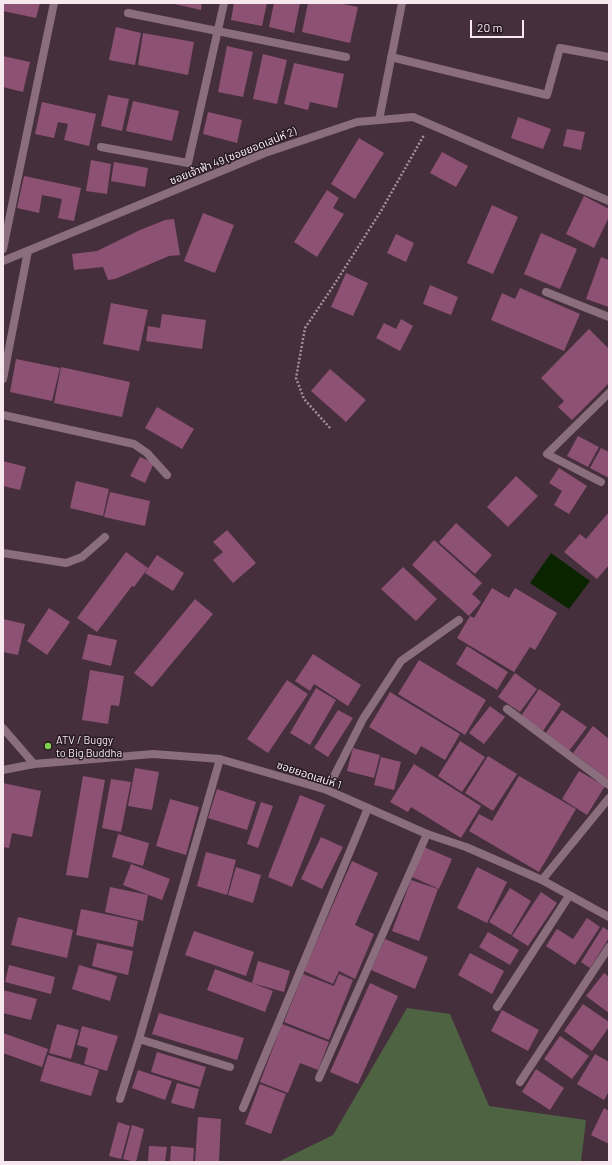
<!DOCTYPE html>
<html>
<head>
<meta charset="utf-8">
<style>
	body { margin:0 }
	#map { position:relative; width:612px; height:1165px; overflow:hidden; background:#462f3c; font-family:Barlow,sans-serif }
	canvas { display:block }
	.frame { position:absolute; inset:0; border:4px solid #f7e8f0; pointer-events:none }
	.scale { position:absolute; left:470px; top:20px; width:54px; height:18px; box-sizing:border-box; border:2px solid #f7e8f0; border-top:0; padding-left:5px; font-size:12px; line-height:14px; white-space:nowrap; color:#f7e8f0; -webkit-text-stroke:3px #261b21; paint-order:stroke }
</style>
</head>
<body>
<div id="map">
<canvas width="612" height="1165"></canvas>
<div class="frame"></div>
<div class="scale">20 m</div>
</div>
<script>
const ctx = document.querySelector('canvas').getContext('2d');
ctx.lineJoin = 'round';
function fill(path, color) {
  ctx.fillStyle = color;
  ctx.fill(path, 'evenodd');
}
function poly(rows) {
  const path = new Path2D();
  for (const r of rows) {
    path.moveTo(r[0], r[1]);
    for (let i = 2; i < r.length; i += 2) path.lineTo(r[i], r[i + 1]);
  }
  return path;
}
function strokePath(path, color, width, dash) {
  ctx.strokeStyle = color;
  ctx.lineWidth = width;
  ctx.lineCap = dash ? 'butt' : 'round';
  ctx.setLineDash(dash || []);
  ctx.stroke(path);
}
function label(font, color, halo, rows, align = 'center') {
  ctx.font = font + ' Barlow,"Noto Sans Thai",sans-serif';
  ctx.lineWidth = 3;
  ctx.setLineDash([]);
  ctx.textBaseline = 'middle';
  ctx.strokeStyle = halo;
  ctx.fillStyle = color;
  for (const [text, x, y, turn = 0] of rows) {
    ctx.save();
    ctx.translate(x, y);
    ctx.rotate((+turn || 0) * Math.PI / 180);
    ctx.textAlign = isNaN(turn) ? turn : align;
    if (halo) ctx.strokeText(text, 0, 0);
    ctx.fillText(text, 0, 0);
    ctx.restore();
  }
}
fill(poly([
	[407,1008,450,1014,489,1106,586,1120,581,1162,278,1162,333,1135]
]), '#4d6342');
fill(poly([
	[551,553,590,581,569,609,530,583]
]), '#0a2400');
fill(poly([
	[3,3,40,3,36,18,3,11],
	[170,3,202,3,201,10],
	[234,3,267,3,262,26,231,20],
	[274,3,300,3,294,33,269,27],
	[308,3,338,3,358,7,350,43,302,32],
	[116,27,141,33,135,65,109,60],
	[143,33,194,42,188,75,138,65],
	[227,46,253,52,243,97,218,92],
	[263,54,287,60,277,104,253,99],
	[3,56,30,62,23,92,3,87],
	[294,63,344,74,337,108,310,102,308,110,284,104],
	[108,95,129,99,122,131,101,126],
	[133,101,179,111,172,141,126,131],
	[42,102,96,114,89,146,64,140,68,124,58,122,54,138,35,134],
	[208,112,242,120,237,143,203,134],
	[518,117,551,129,543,149,511,138],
	[567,129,585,132,581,150,563,146],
	[359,138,384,153,355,199,331,184],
	[442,152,468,166,456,187,430,173],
	[91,160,111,164,107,194,86,191],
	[114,162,148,168,145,187,111,181],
	[24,176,81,188,74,221,58,218,62,199,42,195,39,213,17,208],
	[327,190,339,198,333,208,344,214,317,257,294,242],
	[584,196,609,209,609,217,594,248,566,234],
	[492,205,518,217,493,274,467,263],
	[203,213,234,225,215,273,184,261],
	[174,219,180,255,169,256,115,279,108,280,103,267,74,270,72,254,97,251,140,230,165,220],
	[541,233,577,249,560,289,524,274],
	[396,234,414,243,406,262,387,253],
	[601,257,609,260,609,307,586,299],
	[346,273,368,283,353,316,331,307],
	[430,285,458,297,451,315,423,304],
	[520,288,580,314,564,351,491,320,502,293,515,299],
	[111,303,148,310,139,351,103,344],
	[162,314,206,320,202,349,146,341,148,326,160,328],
	[401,319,413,326,400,351,376,338,384,323,396,329],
	[589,329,609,349,609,383,572,420,558,407,564,401,541,378],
	[16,359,60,368,52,401,10,392],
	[61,367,130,382,122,417,54,403],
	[330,369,366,400,346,422,311,391],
	[157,407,194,429,182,449,145,428],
	[578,436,599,447,588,467,567,456],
	[601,448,609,452,609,478,590,468],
	[140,457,154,463,145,483,130,476],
	[3,461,26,467,20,490,3,486],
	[559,468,587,486,569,514,554,505,562,491,549,483],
	[516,476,538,496,508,527,487,507],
	[76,481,109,489,103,516,70,508],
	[110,492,150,501,145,526,104,517],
	[609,512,609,557,608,559,609,560,609,565,597,579,564,552,580,534,586,539],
	[456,523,492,555,475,574,439,542],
	[227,530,256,563,233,583,213,560,223,552,213,542],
	[434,540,482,583,472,594,481,602,469,616,412,565],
	[126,552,148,568,134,587,132,586,97,632,77,618],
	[157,555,184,573,173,591,145,573],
	[403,567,437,599,416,621,381,589],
	[492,588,509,598,515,588,557,613,535,650,530,647,514,672,457,638,470,616,474,618],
	[195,599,213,614,152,687,134,673],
	[49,608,70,622,47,655,27,641],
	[3,619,25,624,18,655,3,652],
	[88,634,117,640,111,666,82,659],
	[467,646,508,672,497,690,456,664],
	[313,654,361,685,348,706,314,684,310,691,295,681],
	[419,660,486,700,465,735,398,694],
	[90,670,124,676,119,706,111,705,108,724,82,720],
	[515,673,537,689,520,712,498,697],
	[287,680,308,694,268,753,247,739],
	[316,688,336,700,310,745,290,733],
	[539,689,561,704,543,731,521,716],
	[390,692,460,734,445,760,421,746,416,755,369,727],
	[490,706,505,717,484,744,469,733],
	[338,710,353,718,328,757,314,748],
	[562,710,587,727,569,751,545,734],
	[593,726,609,739,609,780,573,753],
	[460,741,485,757,462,792,438,776],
	[353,748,380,755,374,778,347,771],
	[488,756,517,774,493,811,465,793],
	[381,757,401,762,394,790,374,785],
	[414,764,481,806,461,838,411,807,408,812,390,802],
	[135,768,159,772,152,810,128,806],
	[579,771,605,786,587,815,562,799],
	[83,776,105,780,88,878,66,875],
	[519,776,576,809,539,872,469,831,479,814,492,821],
	[111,779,131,782,121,832,102,828],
	[3,783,41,791,32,837,12,833,9,848,3,847],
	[217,789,256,802,247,830,208,818],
	[300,795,325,805,292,887,268,877],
	[170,799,199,807,186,855,156,846],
	[261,802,273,806,258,848,247,844],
	[118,834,149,843,143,866,112,857],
	[321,837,343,847,322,889,301,879],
	[424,847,452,859,439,889,410,876],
	[206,852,236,860,227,895,197,886],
	[352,861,378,873,355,925,374,934,355,979,339,971,333,984,304,971],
	[131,864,170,879,162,900,123,885],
	[236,867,261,875,253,903,228,895],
	[477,867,507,882,487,923,457,908],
	[411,880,438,889,419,941,392,931],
	[110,887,148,895,143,921,105,912],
	[510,888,531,901,511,935,489,922],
	[541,892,557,903,528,946,512,936],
	[81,909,138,921,133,947,76,935],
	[18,917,73,930,67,958,11,945],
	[587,918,600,927,575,965,546,946,557,929,573,939],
	[603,927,609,931,609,938,590,968,581,962],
	[194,931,254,952,246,976,185,955],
	[488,932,519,950,510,965,479,947],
	[385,939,428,957,415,989,371,970],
	[97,943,133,951,128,975,92,966],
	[470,953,504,971,492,994,458,975],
	[258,961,290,971,284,992,252,983],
	[9,965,55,977,51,994,5,982],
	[79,965,117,976,110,1001,72,989],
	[215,969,273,991,265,1012,207,990],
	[604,973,609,977,609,1013,586,996],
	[303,974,334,986,339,974,353,980,329,1040,284,1022],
	[370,983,398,996,358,1084,330,1072],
	[3,990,37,999,31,1020,3,1013],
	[583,1004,609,1022,609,1027,592,1051,564,1031],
	[502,1010,539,1030,528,1051,491,1031],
	[159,1013,244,1038,237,1060,152,1034],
	[57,1024,79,1030,71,1059,49,1053],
	[282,1024,329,1042,318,1070,300,1063,288,1093,260,1082],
	[82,1026,118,1036,107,1071,84,1064,88,1048,77,1045],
	[3,1033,48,1049,42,1067,3,1053],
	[560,1036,589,1056,572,1079,544,1059],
	[157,1052,206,1067,200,1087,151,1072],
	[595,1054,609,1062,609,1091,604,1100,577,1084],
	[48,1055,99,1070,91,1096,40,1081],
	[536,1069,564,1088,550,1110,522,1092],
	[138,1070,172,1081,165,1100,132,1088],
	[177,1083,199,1089,194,1109,171,1103],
	[260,1084,286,1094,271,1134,245,1124],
	[604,1108,609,1111,609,1144,591,1135],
	[198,1117,221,1119,219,1162,195,1162],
	[118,1122,130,1126,121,1159,109,1156],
	[132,1125,144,1129,136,1162,123,1159],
	[149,1146,167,1147,165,1162,148,1162],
	[171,1146,194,1148,193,1162,170,1162]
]), '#8d5174');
strokePath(poly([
	[330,428,304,399,296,378,305,328,332,288,381,211,424,135]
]), '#a3909b', 2.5, [2, 2]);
strokePath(poly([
	[3,415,134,444,147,453,167,475],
	[3,553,66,563,82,557,105,537]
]), '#8a6e7d', 8);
strokePath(poly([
	[128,13,346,57],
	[391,57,547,95,560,48,609,57],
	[379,120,402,3],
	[101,147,188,163,224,3],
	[3,249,54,3],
	[3,261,265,153,357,122,413,117,609,201],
	[546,292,609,317],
	[3,379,28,251],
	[601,482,547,454,609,393],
	[507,709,609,785],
	[3,728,34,764],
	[327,790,363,719,401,661,459,620],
	[542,880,609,798],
	[497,1007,569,896],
	[139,1039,230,1067],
	[319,1078,427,834],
	[520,1082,609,947],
	[120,1099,139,1039,220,759],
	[243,1108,368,808]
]), '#8a6e7d', 8);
strokePath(poly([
	[3,770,34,764,153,754,220,759,327,790,427,834,466,847,542,880,609,917]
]), '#8a6e7d', 8);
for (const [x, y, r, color] of [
	[48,746,4,"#80d051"]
]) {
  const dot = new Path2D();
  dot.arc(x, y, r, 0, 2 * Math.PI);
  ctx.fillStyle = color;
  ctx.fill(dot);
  strokePath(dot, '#261b21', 1.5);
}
label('11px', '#f7e8f0', '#261b21', [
	["ซอยเจ้าฟ้า 49 (ซอยยอดเสน่ห์ 2)",233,156,-22],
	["ซอยยอดเสน่ห์ 1",309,775,18]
]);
label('11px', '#f7e8f0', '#261b21', [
	["ATV / Buggy",56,740],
	["to Big Buddha",56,753]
], 'left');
</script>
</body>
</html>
